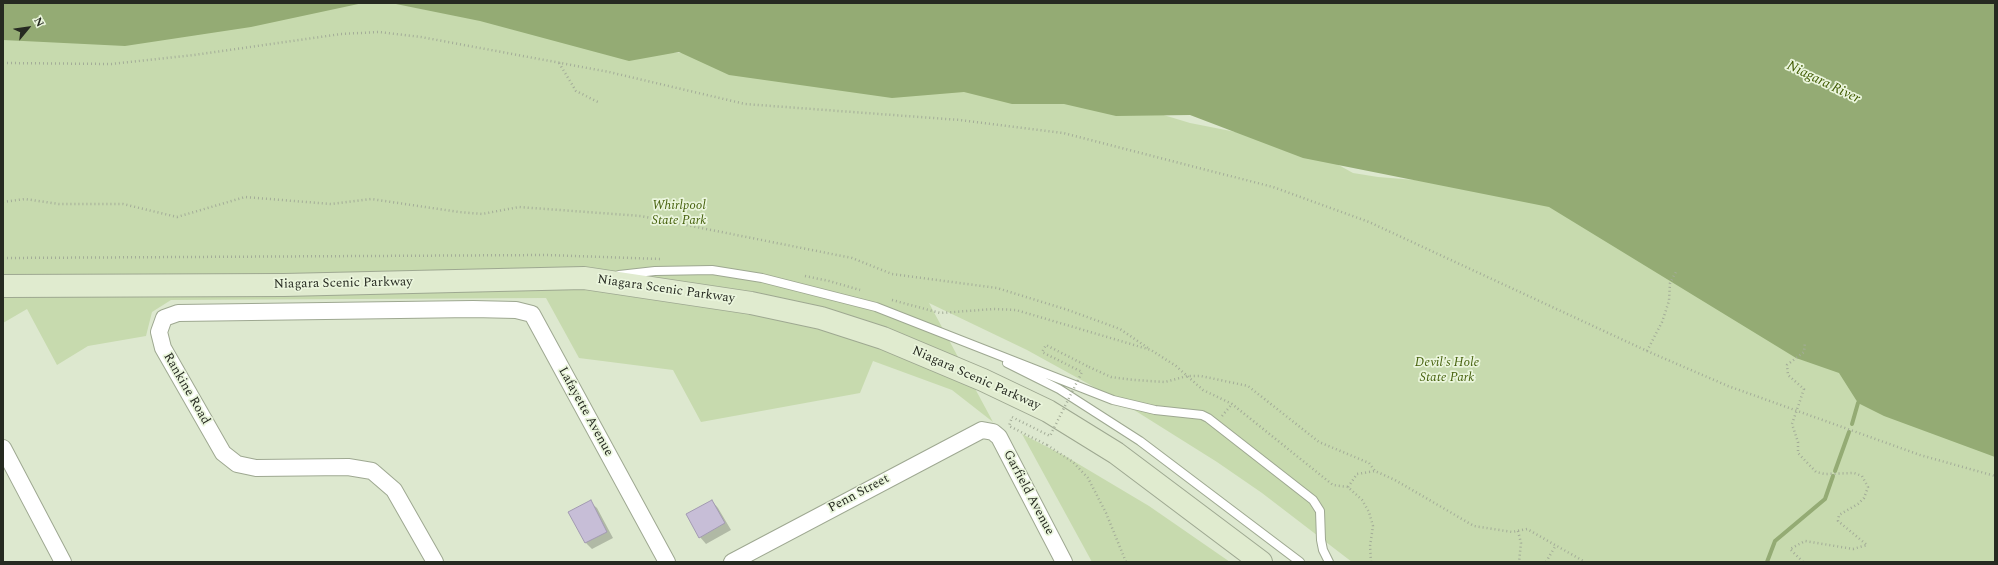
<!DOCTYPE html>
<html>
<head>
<meta charset="utf-8">
<style>
	body { margin:0 }
	#map { position:relative; width:1998px; height:565px; overflow:hidden; background:#dde8cf; font-family:Spectral,serif }
	canvas { display:block }
	.frame { position:absolute; inset:0; border:4px solid #262a21; pointer-events:none }
	.north { position:absolute; left:8px; top:8px; width:40px; height:40px; -webkit-text-stroke:3px #eaf5dc; paint-order:stroke; rotate:61deg; font-size:11px; font-weight:700; line-height:16px; text-align:center; color:#262a21 }
	.north::after { content:''; display:block; margin:auto; width:14px; height:18px; background:#262a21; clip-path:polygon(50% 0,100% 100%,50% 72%,0 100%) }
</style>
</head>
<body>
<div id="map">
<canvas width="1998" height="565"></canvas>
<div class="frame"></div>
<div class="north">N</div>
</div>
<script>
const ctx = document.querySelector('canvas').getContext('2d');
ctx.lineJoin = 'round';
function fill(path, color) {
  ctx.fillStyle = color;
  ctx.fill(path, 'evenodd');
}
function poly(rows) {
  const path = new Path2D();
  for (const r of rows) {
    path.moveTo(r[0], r[1]);
    for (let i = 2; i < r.length; i += 2) path.lineTo(r[i], r[i + 1]);
  }
  return path;
}
function strokePath(path, color, width, dash) {
  ctx.strokeStyle = color;
  ctx.lineWidth = width;
  ctx.lineCap = dash ? 'butt' : 'round';
  ctx.setLineDash(dash || []);
  ctx.stroke(path);
}
function label(font, color, halo, rows, align = 'center') {
  ctx.font = font + ' Spectral,serif';
  ctx.lineWidth = 3.5;
  ctx.setLineDash([]);
  ctx.textBaseline = 'middle';
  ctx.strokeStyle = halo;
  ctx.fillStyle = color;
  for (const [text, x, y, turn = 0] of rows) {
    ctx.save();
    ctx.translate(x, y);
    ctx.rotate((+turn || 0) * Math.PI / 180);
    ctx.textAlign = isNaN(turn) ? turn : align;
    if (halo) ctx.strokeText(text, 0, 0);
    ctx.fillText(text, 0, 0);
    ctx.restore();
  }
}
fill(poly([
	[331,3,418,3,636,54,701,52,1147,110,1190,123,1241,133,1315,152,1353,173,1378,177,1427,181,1529,194,1995,454,1995,562,1352,562,1262,493,1217,462,1123,403,1027,350,929,303,993,422,952,390,873,361,860,393,701,422,673,370,579,358,546,298,171,300,152,312,146,336,88,346,57,365,27,309,3,323,3,34],
	[1022,434,1065,456,1149,506,1230,562,1092,562]
]), '#c7daae');
fill(poly([
	[3,3,363,3,251,27,125,46,3,40],
	[391,3,1995,3,1995,457,1884,416,1858,403,1839,373,1796,358,1549,207,1303,158,1190,115,1116,116,1064,104,1012,104,964,92,892,98,729,75,679,52,629,61,480,21]
]), '#94ab74');
fill(poly([
	[712,501,718,508,731,530,706,544,700,537],
	[590,502,597,508,613,538,592,549,586,543,570,513]
]), '#0003');
strokePath(poly([
	[1852,424,1858,403],
	[1835,471,1849,432],
	[1767,562,1775,541,1825,499,1833,476]
]), '#94ab74', 4);
const building = poly([
	[591,500,607,532,585,543,568,512,591,500],
	[712,500,725,523,699,538,686,514,712,500]
]);
fill(building, '#c7bed7');
strokePath(building, '#a29ab1', 1);
const service = poly([
	[619,275,655,271,712,270,762,278,876,307,1113,400,1155,410,1202,415,1208,418,1313,500,1320,511,1321,540,1323,550,1329,562],
	[1007,363,1059,389,1140,441,1300,562]
]);
const minor = poly([
	[3,448,63,562],
	[435,562,394,490,372,471,348,467,256,468,237,464,223,453,163,348,159,332,164,318,178,313,473,309,516,310,532,314,667,562],
	[732,562,982,430,993,432,999,437,1064,562]
]);
const secondary = poly([
	[3,286,284,285,584,278,751,303,821,318,883,338,983,380,1048,411,1116,453,1261,562]
]);
strokePath(service, '#9ea891', 10);
strokePath(minor, '#9ea891', 18);
strokePath(secondary, '#9ea891', 24);
strokePath(poly([
	[3,63,111,64,194,55,341,34,379,32,421,37,609,72,745,104,960,120,1063,133,1273,187,1369,222,1647,351,1728,386,1920,455,1995,476],
	[559,63,576,91,600,103],
	[3,202,25,199,59,204,123,204,177,217,245,197,331,204,371,199,459,212,482,214,519,207,641,216,852,258,892,274,997,288,1068,310,1120,329,1148,348],
	[3,258,547,255,660,259],
	[805,276,829,281,860,290],
	[892,300,940,313,994,309,1016,310,1151,350,1176,366,1203,390,1232,404,1333,485,1348,487,1362,500,1369,512,1373,526,1370,546,1371,562],
	[1647,351,1662,322,1669,301,1670,283,1677,270],
	[1089,367,1111,377,1134,380,1165,382,1187,376,1201,376,1248,386,1319,442,1369,463,1375,471,1395,480,1474,526,1512,532,1527,529,1585,562],
	[1222,416,1232,404],
	[1047,445,1073,462,1088,478,1106,513,1126,562],
	[1348,487,1357,474,1375,471],
	[1518,531,1521,543,1519,562],
	[1546,562,1556,545],
	[1803,562,1790,549,1805,541,1853,549,1867,545,1838,521,1839,515,1858,504,1864,498,1868,487,1862,476,1854,473,1825,474,1816,472,1798,453,1798,442,1792,424,1804,389,1788,375,1787,365,1804,352,1805,342]
]), '#a3ac98', 2.5, [1, 3]);
strokePath(service, '#fff', 8);
strokePath(minor, '#fff', 16);
strokePath(secondary, '#e0ebcf', 22);
strokePath(poly([
	[1047,445,1009,426,1012,417,1050,436,1082,372,1042,352,1046,345,1089,367]
]), '#a3ac98', 2.5, [1, 3]);
label('italic 13px', '#46610d', '#eaf5dc', [
	["Whirlpool",679,206],
	["State Park",679,221],
	["Devil's Hole",1447,363],
	["State Park",1447,378]
]);
label('13px', '#262a21', '#eaf5dc', [
	["Niagara Scenic Parkway",343,284,-1],
	["Niagara Scenic Parkway",666,290,8],
	["Niagara Scenic Parkway",976,379,24],
	["Rankine Road",186,389,60],
	["Lafayette Avenue",585,412,61],
	["Garfield Avenue",1028,493,62],
	["Penn Street",859,494,-28]
]);
label('italic 14px', '#3f5a00', '#eaf5dc', [
	["Niagara River",1823,83,26]
]);
</script>
</body>
</html>
